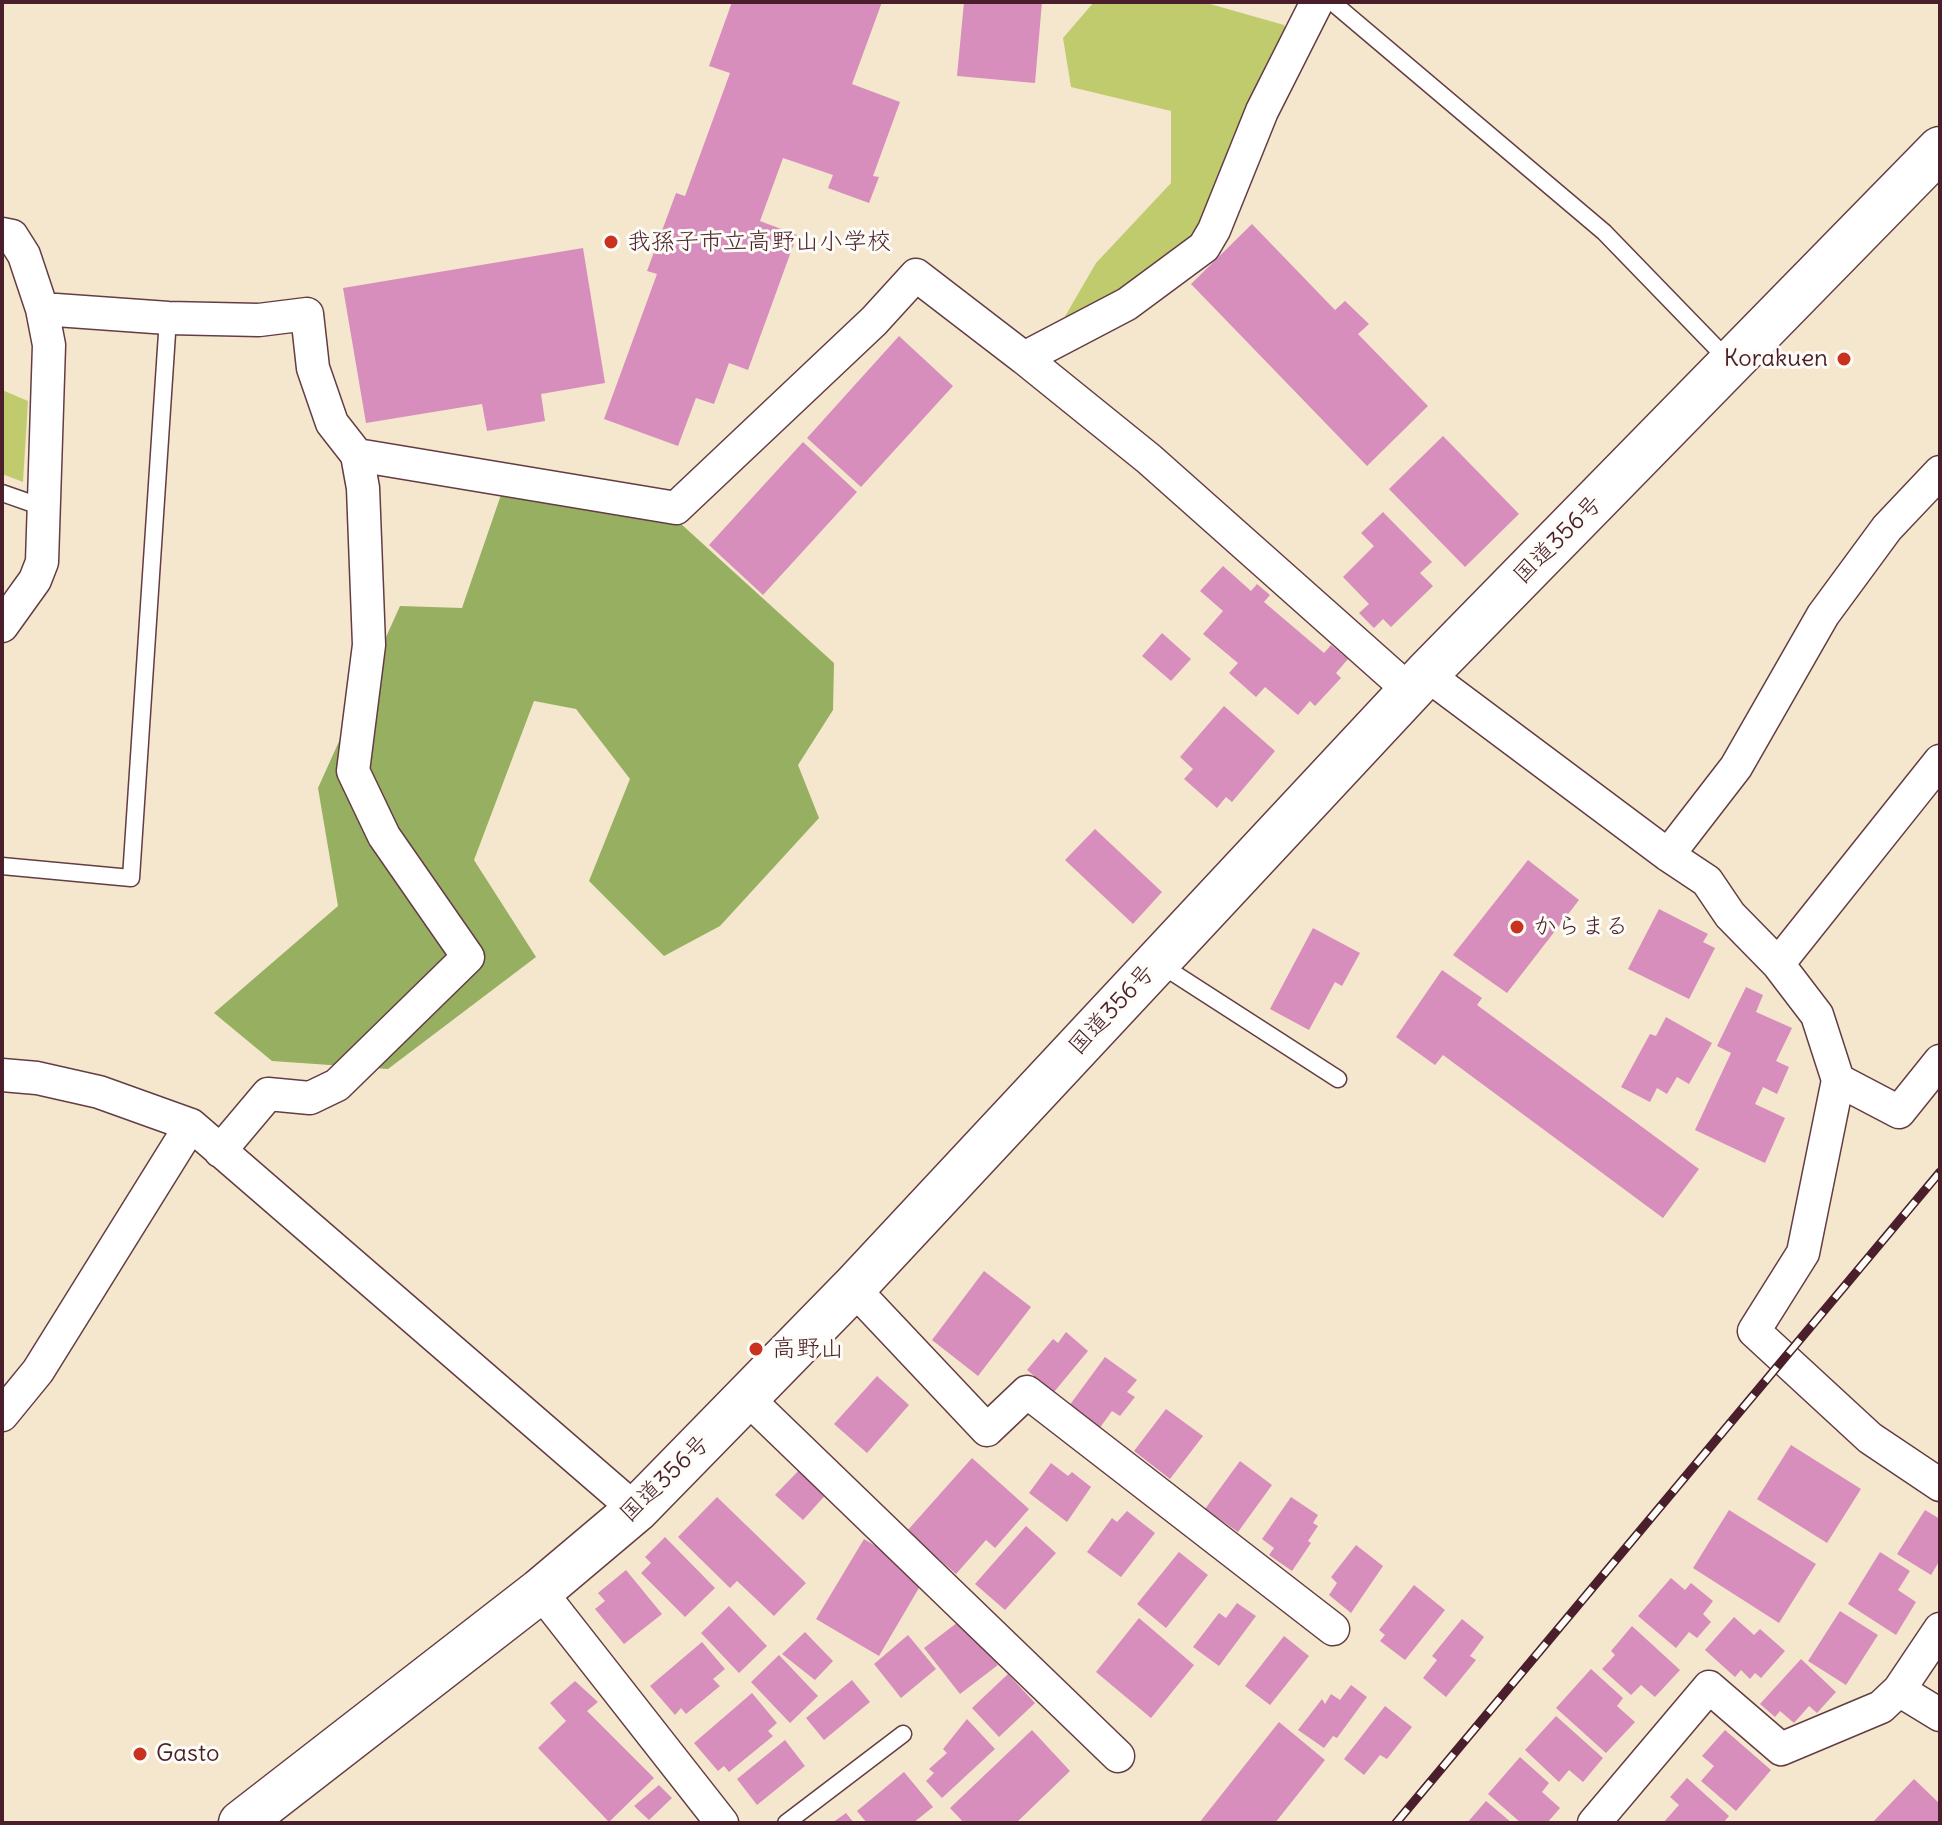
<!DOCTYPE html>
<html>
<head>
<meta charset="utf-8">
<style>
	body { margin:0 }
	#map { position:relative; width:1942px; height:1825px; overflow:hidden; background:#f4e7ce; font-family:Delius,sans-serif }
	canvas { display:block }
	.frame { position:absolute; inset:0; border:4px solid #4a1f2b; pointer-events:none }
</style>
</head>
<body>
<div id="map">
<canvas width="1942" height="1825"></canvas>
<div class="frame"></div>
</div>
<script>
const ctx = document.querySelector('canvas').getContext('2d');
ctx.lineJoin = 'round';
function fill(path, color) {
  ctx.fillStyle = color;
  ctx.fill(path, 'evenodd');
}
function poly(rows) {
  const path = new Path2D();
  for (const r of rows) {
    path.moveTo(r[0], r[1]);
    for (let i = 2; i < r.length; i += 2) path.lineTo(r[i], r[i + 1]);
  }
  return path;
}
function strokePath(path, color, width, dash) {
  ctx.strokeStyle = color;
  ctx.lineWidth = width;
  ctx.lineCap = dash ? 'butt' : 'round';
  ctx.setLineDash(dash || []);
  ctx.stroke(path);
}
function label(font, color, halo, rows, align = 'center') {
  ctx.font = font + ' Delius,"Klee One",sans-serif';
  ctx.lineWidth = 6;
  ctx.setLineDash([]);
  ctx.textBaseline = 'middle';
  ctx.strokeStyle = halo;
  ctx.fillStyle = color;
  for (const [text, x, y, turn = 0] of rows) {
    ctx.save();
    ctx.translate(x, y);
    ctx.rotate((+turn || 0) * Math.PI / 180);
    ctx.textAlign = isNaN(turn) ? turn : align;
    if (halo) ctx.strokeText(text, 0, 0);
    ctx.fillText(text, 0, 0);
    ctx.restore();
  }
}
fill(poly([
	[1094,2,1203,2,1284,25,1287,33,1200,234,1115,299,1060,325,1096,263,1171,183,1171,111,1071,87,1063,38],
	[2,390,28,401,23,482,2,474]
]), '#bfcb6d');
fill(poly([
	[502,492,680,523,834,663,833,710,798,765,819,818,720,926,664,956,589,881,630,779,576,709,534,701,474,860,536,957,388,1069,272,1061,214,1013,338,906,318,788,400,606,462,608]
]), '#97af60');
fill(poly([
	[732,2,882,2,852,84,900,102,873,176,879,177,869,203,828,188,833,175,783,158,760,221,797,235,748,370,729,363,714,404,696,398,678,446,604,419,657,274,647,271,676,193,685,196,730,73,709,66],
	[964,2,1042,2,1035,83,957,76],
	[1252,224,1335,310,1345,301,1369,324,1358,334,1428,406,1367,466,1191,284],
	[583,248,605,383,541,394,545,421,487,431,482,404,366,423,343,288],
	[899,336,953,386,861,487,807,438],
	[1443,436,1519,514,1465,567,1389,489],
	[803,442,857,492,763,595,709,545],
	[1383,512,1432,562,1420,573,1433,586,1391,627,1383,619,1374,628,1359,613,1369,604,1343,577,1374,546,1361,533],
	[1223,566,1251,591,1257,584,1270,595,1264,602,1324,653,1331,645,1348,659,1336,673,1341,678,1315,706,1310,701,1298,715,1265,687,1256,697,1229,673,1238,663,1203,634,1223,611,1200,591],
	[1162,633,1191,659,1171,681,1142,656],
	[1224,706,1275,751,1232,802,1226,797,1217,808,1184,779,1193,769,1180,757],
	[1095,829,1162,892,1133,924,1065,860],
	[1528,860,1579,900,1507,993,1453,955],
	[1659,909,1708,934,1703,942,1715,948,1689,999,1628,969],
	[1313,928,1360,953,1342,986,1335,982,1309,1030,1270,1009],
	[1442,970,1482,998,1477,1005,1699,1169,1663,1218,1443,1055,1435,1065,1396,1037],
	[1746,987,1763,995,1756,1012,1792,1028,1776,1061,1789,1067,1777,1094,1763,1087,1755,1104,1785,1118,1765,1163,1695,1130,1731,1053,1717,1046],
	[1666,1017,1712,1043,1689,1084,1677,1077,1667,1094,1657,1088,1650,1102,1621,1087,1650,1034,1656,1036],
	[984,1271,1031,1307,978,1376,932,1340],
	[1066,1332,1088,1351,1054,1392,1027,1370,1053,1339,1058,1343],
	[1105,1357,1137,1380,1127,1392,1135,1397,1120,1416,1112,1411,1099,1429,1069,1406],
	[877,1376,909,1405,867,1453,834,1424],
	[1166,1409,1203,1436,1170,1479,1134,1451],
	[1791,1445,1861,1489,1827,1543,1757,1499],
	[972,1458,1029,1509,995,1548,986,1540,956,1574,907,1531],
	[1240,1461,1272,1485,1238,1532,1205,1509],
	[1051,1463,1068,1476,1072,1472,1091,1487,1067,1522,1029,1493],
	[803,1466,830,1490,803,1520,775,1495],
	[717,1497,806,1583,774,1616,737,1581,730,1588,678,1537],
	[1291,1497,1318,1515,1313,1523,1318,1526,1308,1541,1311,1543,1292,1571,1269,1555,1274,1548,1262,1539],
	[1729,1510,1816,1564,1779,1623,1693,1568],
	[1925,1510,1940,1519,1940,1560,1931,1575,1897,1554],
	[1127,1511,1155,1533,1121,1577,1087,1552,1112,1518,1117,1522],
	[1026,1526,1056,1553,1005,1610,975,1584],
	[665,1537,715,1588,685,1617,641,1573,651,1563,645,1557],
	[864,1539,926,1576,879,1656,816,1619],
	[1356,1545,1383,1566,1351,1613,1329,1595,1337,1583,1331,1577],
	[1179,1552,1208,1575,1166,1628,1137,1604],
	[1880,1552,1910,1571,1898,1590,1916,1602,1896,1635,1848,1604],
	[626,1570,662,1614,624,1644,595,1609,605,1601,598,1593],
	[1671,1578,1685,1590,1691,1583,1713,1601,1703,1614,1711,1622,1697,1638,1689,1632,1676,1648,1638,1616],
	[1414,1585,1445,1610,1405,1660,1380,1641,1385,1635,1379,1630],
	[1237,1603,1256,1616,1219,1666,1193,1647,1219,1613,1226,1618],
	[729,1606,767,1646,739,1673,701,1633],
	[1840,1611,1878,1635,1846,1685,1808,1661],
	[1734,1617,1754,1635,1760,1629,1785,1651,1761,1678,1755,1673,1750,1679,1741,1670,1735,1677,1705,1650],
	[1139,1618,1194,1665,1151,1718,1096,1672],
	[962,1619,998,1665,960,1694,924,1648],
	[1462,1619,1484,1637,1470,1656,1476,1660,1446,1697,1423,1678,1437,1660,1432,1656],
	[1632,1626,1680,1670,1655,1697,1641,1685,1631,1695,1602,1669,1615,1655,1611,1651],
	[805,1632,833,1661,815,1680,782,1654],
	[908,1635,936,1669,901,1698,874,1664],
	[1284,1636,1309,1656,1270,1705,1245,1686],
	[702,1642,725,1669,713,1679,720,1686,686,1714,681,1708,675,1715,650,1686],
	[779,1655,818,1696,790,1723,751,1682],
	[1801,1659,1836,1692,1817,1713,1809,1706,1794,1723,1780,1711,1775,1717,1760,1704],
	[1591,1669,1623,1698,1617,1706,1635,1722,1606,1753,1556,1708],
	[1008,1674,1035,1703,999,1737,972,1708],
	[852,1680,870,1702,824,1740,806,1718],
	[575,1681,598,1702,587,1711,654,1778,609,1822,538,1748,566,1721,550,1703],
	[1351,1685,1367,1697,1337,1738,1333,1736,1324,1748,1298,1730,1322,1699,1325,1704,1331,1694,1340,1700],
	[752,1693,777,1723,768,1731,773,1736,729,1772,724,1766,718,1771,694,1743],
	[1385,1706,1412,1727,1387,1759,1380,1755,1364,1775,1344,1759],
	[1556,1716,1603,1758,1583,1782,1569,1770,1559,1782,1525,1750],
	[967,1719,995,1749,942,1798,926,1781,934,1773,929,1769,947,1753,943,1749],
	[1279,1722,1325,1760,1275,1823,1199,1823],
	[1032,1730,1070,1771,1016,1823,964,1823,950,1808],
	[1725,1730,1771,1770,1736,1811,1701,1781,1714,1766,1702,1756],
	[785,1740,805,1766,757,1805,737,1779],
	[1520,1757,1549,1783,1542,1792,1560,1808,1547,1823,1521,1823,1488,1794],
	[904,1772,933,1807,913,1823,867,1823,857,1811],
	[1687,1778,1729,1816,1723,1823,1663,1823,1679,1805,1670,1797],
	[1914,1779,1940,1804,1940,1823,1872,1823],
	[659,1785,672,1798,649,1820,634,1806],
	[1486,1801,1512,1823,1467,1823],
	[846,1813,854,1823,832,1823]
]), '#d78ebc');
const lane = poly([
	[1332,2,1604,232,1731,363],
	[2,493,45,508],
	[2,866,131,878,168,318],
	[1158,963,1338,1079],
	[786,1823,903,1734]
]);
const street = poly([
	[2,234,12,236,24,255,42,309,168,318,259,320,307,314,313,368,332,423,357,455,363,488,369,645,353,771,384,836,468,957,337,1085,310,1098,268,1094,220,1151],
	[1024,358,1149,459,1410,691],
	[357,455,676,508,874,321,916,275,1024,358,1127,304,1204,247,1214,230,1262,111,1317,2],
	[2,626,35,580,42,562,49,345,42,309],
	[1426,674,1668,855,1707,881,1730,915,1778,964],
	[1940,761,1778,964,1817,1015,1838,1080,1899,1112,1940,1061],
	[1668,855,1736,767,1823,615,1887,528,1940,472],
	[2,1075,37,1078,99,1092,191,1125,636,1510],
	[1838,1080,1803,1253,1754,1331,1870,1438,1940,1485],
	[853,1288,987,1430,1027,1392,1333,1629],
	[748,1399,1118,1756],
	[2,1415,38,1371,191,1125],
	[540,1591,722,1823],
	[1899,1690,1940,1629],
	[1594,1823,1709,1687,1781,1749,1881,1707,1899,1690,1940,1715]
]);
const highway = poly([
	[241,1823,540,1591,636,1510,853,1288,1426,674,1940,149]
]);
strokePath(lane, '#643d43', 19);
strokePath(street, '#643d43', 35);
strokePath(highway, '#643d43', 47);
strokePath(lane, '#fff', 16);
strokePath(street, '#fff', 32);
strokePath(highway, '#fff', 44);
const rail = poly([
	[1396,1823,1940,1172]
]);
strokePath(rail, '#4a1f2b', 9);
strokePath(rail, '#fdfcf7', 6, [18]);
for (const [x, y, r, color] of [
	[611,242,8,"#c8321e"],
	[1844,359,8,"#c8321e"],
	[1517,927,8,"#c8321e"],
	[756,1349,8,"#c8321e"],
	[140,1754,8,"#c8321e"]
]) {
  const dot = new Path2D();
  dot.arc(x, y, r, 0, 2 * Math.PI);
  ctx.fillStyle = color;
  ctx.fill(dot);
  strokePath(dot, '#fdfcf7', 3);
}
label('24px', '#4a1f2b', '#fdfcf7', [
	["我孫子市立高野山小学校",627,242],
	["Korakuen",1828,359,"right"],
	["からまる",1533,927],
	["高野山",772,1349],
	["Gasto",156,1754]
], 'left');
label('24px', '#4a1f2b', '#fdfcf7', [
	["国道356号",1558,540,-45],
	["国道356号",1112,1010,-47],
	["国道356号",665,1479,-44]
]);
</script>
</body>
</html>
